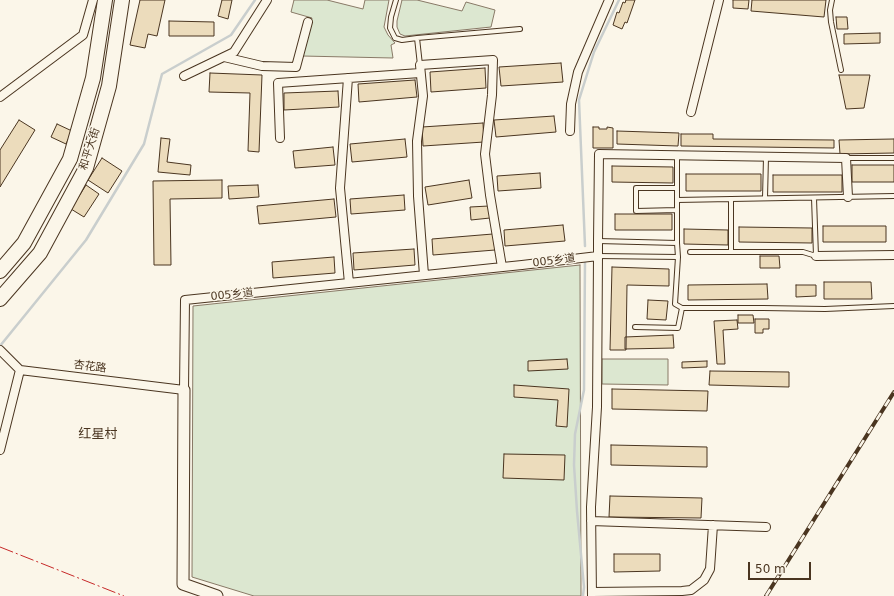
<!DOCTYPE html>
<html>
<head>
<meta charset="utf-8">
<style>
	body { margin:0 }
	#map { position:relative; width:894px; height:596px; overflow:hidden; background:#fbf6e9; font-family:"DejaVu Sans",sans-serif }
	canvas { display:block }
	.scale { position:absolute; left:748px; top:562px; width:63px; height:18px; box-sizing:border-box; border:2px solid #4a3520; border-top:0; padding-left:5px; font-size:12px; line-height:14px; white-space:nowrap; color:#4a3520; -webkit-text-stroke:3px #fbf6e9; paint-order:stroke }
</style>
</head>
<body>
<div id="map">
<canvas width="894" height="596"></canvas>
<div class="scale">50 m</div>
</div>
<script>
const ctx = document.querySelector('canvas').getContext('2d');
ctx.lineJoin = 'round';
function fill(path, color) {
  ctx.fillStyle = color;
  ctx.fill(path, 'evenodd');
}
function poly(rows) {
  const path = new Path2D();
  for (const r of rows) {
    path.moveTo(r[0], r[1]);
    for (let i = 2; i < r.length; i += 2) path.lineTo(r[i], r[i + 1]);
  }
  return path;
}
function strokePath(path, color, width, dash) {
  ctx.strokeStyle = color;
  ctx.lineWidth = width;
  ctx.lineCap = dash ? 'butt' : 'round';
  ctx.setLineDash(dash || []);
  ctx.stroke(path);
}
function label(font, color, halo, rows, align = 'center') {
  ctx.font = font + ' "DejaVu Sans","Noto Sans SC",sans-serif';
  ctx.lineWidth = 3;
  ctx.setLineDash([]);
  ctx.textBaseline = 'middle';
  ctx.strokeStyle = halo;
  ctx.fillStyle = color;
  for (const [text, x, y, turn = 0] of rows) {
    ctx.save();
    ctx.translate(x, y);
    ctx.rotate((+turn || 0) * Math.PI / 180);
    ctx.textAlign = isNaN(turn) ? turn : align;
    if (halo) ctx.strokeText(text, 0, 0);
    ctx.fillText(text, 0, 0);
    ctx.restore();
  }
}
const green = poly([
	[294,0,327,0,363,9,365,0,389,0,384,27,388,35,395,43,391,45,393,58,302,56,312,18,291,12,294,0],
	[402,0,417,0,462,11,466,2,495,10,491,27,405,36,400,34,397,27,397,21,402,0],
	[580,265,581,596,254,596,192,577,193,306,580,265],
	[602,359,668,359,668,385,602,384,602,359]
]);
fill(green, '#dce7d0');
strokePath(green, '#887966', 1);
strokePath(poly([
	[585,246,579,100,594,52,619,0],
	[0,346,86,240,144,144,162,74,231,35,255,0],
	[583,596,584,587,577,511,574,465,575,434,584,390,585,260]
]), '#c9cecd', 2.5);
const building = poly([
	[140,0,165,0,157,36,148,34,145,48,130,45,140,0],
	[222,0,232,0,228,19,218,16,222,0],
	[626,0,635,0,627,23,625,22,622,29,613,25,617,12,619,13,623,2,625,3,626,0],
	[733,0,749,0,748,9,733,8,733,0],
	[752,0,826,0,824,17,751,11,752,0],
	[836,17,847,17,848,29,837,29,836,17],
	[169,21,214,22,214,36,169,36,169,21],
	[880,33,880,43,844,44,844,34,880,33],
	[561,63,563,82,501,86,499,67,561,63],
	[485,68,486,88,431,92,430,72,485,68],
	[210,73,262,75,259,152,248,151,250,93,209,92,210,73],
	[839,75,870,75,864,108,846,109,839,75],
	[415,80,417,97,359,102,358,84,415,80],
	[338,91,339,107,284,110,284,93,338,91],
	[554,116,556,132,496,137,494,120,554,116],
	[19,120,35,130,0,187,0,150,19,120],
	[483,123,484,142,423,146,422,127,483,123],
	[57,124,72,131,66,144,51,137,57,124],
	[593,127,599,127,599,129,607,129,607,127,613,128,613,148,593,148,593,127],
	[617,131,679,133,678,146,617,144,617,131],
	[681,134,713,134,713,139,834,140,834,148,681,146,681,134],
	[161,138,170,139,167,162,191,165,190,175,158,172,161,138],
	[405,139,407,157,352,162,350,144,405,139],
	[894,139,894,153,840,154,839,140,894,139],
	[333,147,335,165,295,168,293,151,333,147],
	[102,158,122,171,108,193,88,180,102,158],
	[852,165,894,165,894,182,852,182,852,165],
	[612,166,673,167,673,183,612,182,612,166],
	[540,173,541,188,498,191,497,176,540,173],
	[686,174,761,174,761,191,686,191,686,174],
	[773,175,842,175,842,192,773,192,773,175],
	[222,180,222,198,170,199,171,265,154,265,153,181,222,180],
	[469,180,472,198,428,205,425,187,469,180],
	[86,185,99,194,84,217,71,209,86,185],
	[258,185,259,197,229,199,228,186,258,185],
	[404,195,405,210,351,214,350,199,404,195],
	[334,199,336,217,259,224,257,206,334,199],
	[489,206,490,218,471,220,470,207,489,206],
	[615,214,672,214,672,230,615,230,615,214],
	[563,225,565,241,505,246,504,230,563,225],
	[823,226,886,226,886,242,823,242,823,226],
	[739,227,812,228,812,243,739,242,739,227],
	[684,229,728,230,728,245,684,244,684,229],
	[493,234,495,250,433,255,432,239,493,234],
	[414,249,415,265,354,270,353,253,414,249],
	[760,256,779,256,780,268,760,268,760,256],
	[334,257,335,273,273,278,272,262,334,257],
	[612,267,669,269,669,286,627,285,626,350,610,350,612,267],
	[824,282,871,282,872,299,824,299,824,282],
	[767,284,768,299,688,300,688,285,767,284],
	[796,285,816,285,816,296,796,297,796,285],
	[648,300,668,301,666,320,647,319,648,300],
	[738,315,753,315,754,323,738,323,738,315],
	[755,319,769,319,769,329,763,329,763,333,755,333,755,319],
	[737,320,738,329,723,330,725,364,717,364,714,321,737,320],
	[673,335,674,348,625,349,625,337,673,335],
	[567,359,568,369,528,371,528,361,567,359],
	[707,361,707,367,682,368,682,362,707,361],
	[710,371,789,372,789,387,709,385,710,371],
	[514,385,569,389,567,427,556,426,558,400,514,397,514,385],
	[612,389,708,391,707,411,612,409,612,389],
	[611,445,707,447,707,467,611,465,611,445],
	[504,454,565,455,564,480,503,478,504,454],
	[610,496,702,498,701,518,609,517,610,496],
	[614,554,660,554,660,571,614,572,614,554]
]);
fill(building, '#ecdcbc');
strokePath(building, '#4a3520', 1);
const lane = poly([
	[396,0,391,17,390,28,395,38,402,40,417,38],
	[832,0,830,10,831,22,841,70],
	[420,65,417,38,520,29],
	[677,155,677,188,636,188,636,211,677,210],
	[846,158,894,158],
	[677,188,677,243],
	[765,198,766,157],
	[677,200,894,196],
	[598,241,677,243,678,257,598,256],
	[690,252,803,252,816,256,814,198],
	[731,252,731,199],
	[678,257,675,304,682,308],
	[635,327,678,328,682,308,763,308,825,309,894,306]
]);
const street = poly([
	[224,57,262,66,296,67,308,22],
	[184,76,234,52,267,0],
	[348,78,340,188,349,283],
	[0,97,83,35,93,0],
	[691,112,719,0],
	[570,131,571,104,578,72,609,0],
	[280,138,278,83,420,73],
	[816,256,894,255],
	[424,275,418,196,417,141,423,96,420,65,493,60,492,95,485,154,490,195,502,267],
	[0,350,20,370,184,390,185,300,522,265,598,256],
	[0,450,20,370],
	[591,521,766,527],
	[592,592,682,591,691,590,704,580,710,569,713,525],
	[592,596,591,507,597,407,598,256,598,241,599,154,846,158,848,197]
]);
const secondary = poly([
	[184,390,183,584,217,596]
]);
const highway = poly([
	[0,271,24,243,70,159,93,78,105,0],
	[0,299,40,253,86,168,109,86,122,0]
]);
strokePath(lane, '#4a3520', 6);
strokePath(street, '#4a3520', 10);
strokePath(secondary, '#4a3520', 13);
strokePath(highway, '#4a3520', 16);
strokePath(lane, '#fbf6e9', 4);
strokePath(street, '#fbf6e9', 8);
strokePath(secondary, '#fbf6e9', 11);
strokePath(highway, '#fbf6e9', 14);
const rail = poly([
	[766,596,894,392]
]);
strokePath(rail, '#4a3520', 4);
strokePath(rail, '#fbf6e9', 2.5, [8]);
strokePath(poly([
	[0,547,124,596]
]), '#c62828', 1, [14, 3, 2, 3]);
label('11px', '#4a3520', '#fbf6e9', [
	["和平大街",90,149,-72],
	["005乡道",554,261,-7],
	["005乡道",232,295,-6],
	["杏花路",90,367,7]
]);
label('13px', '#4a3520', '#fbf6e9', [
	["红星村",98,435]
]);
</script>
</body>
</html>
